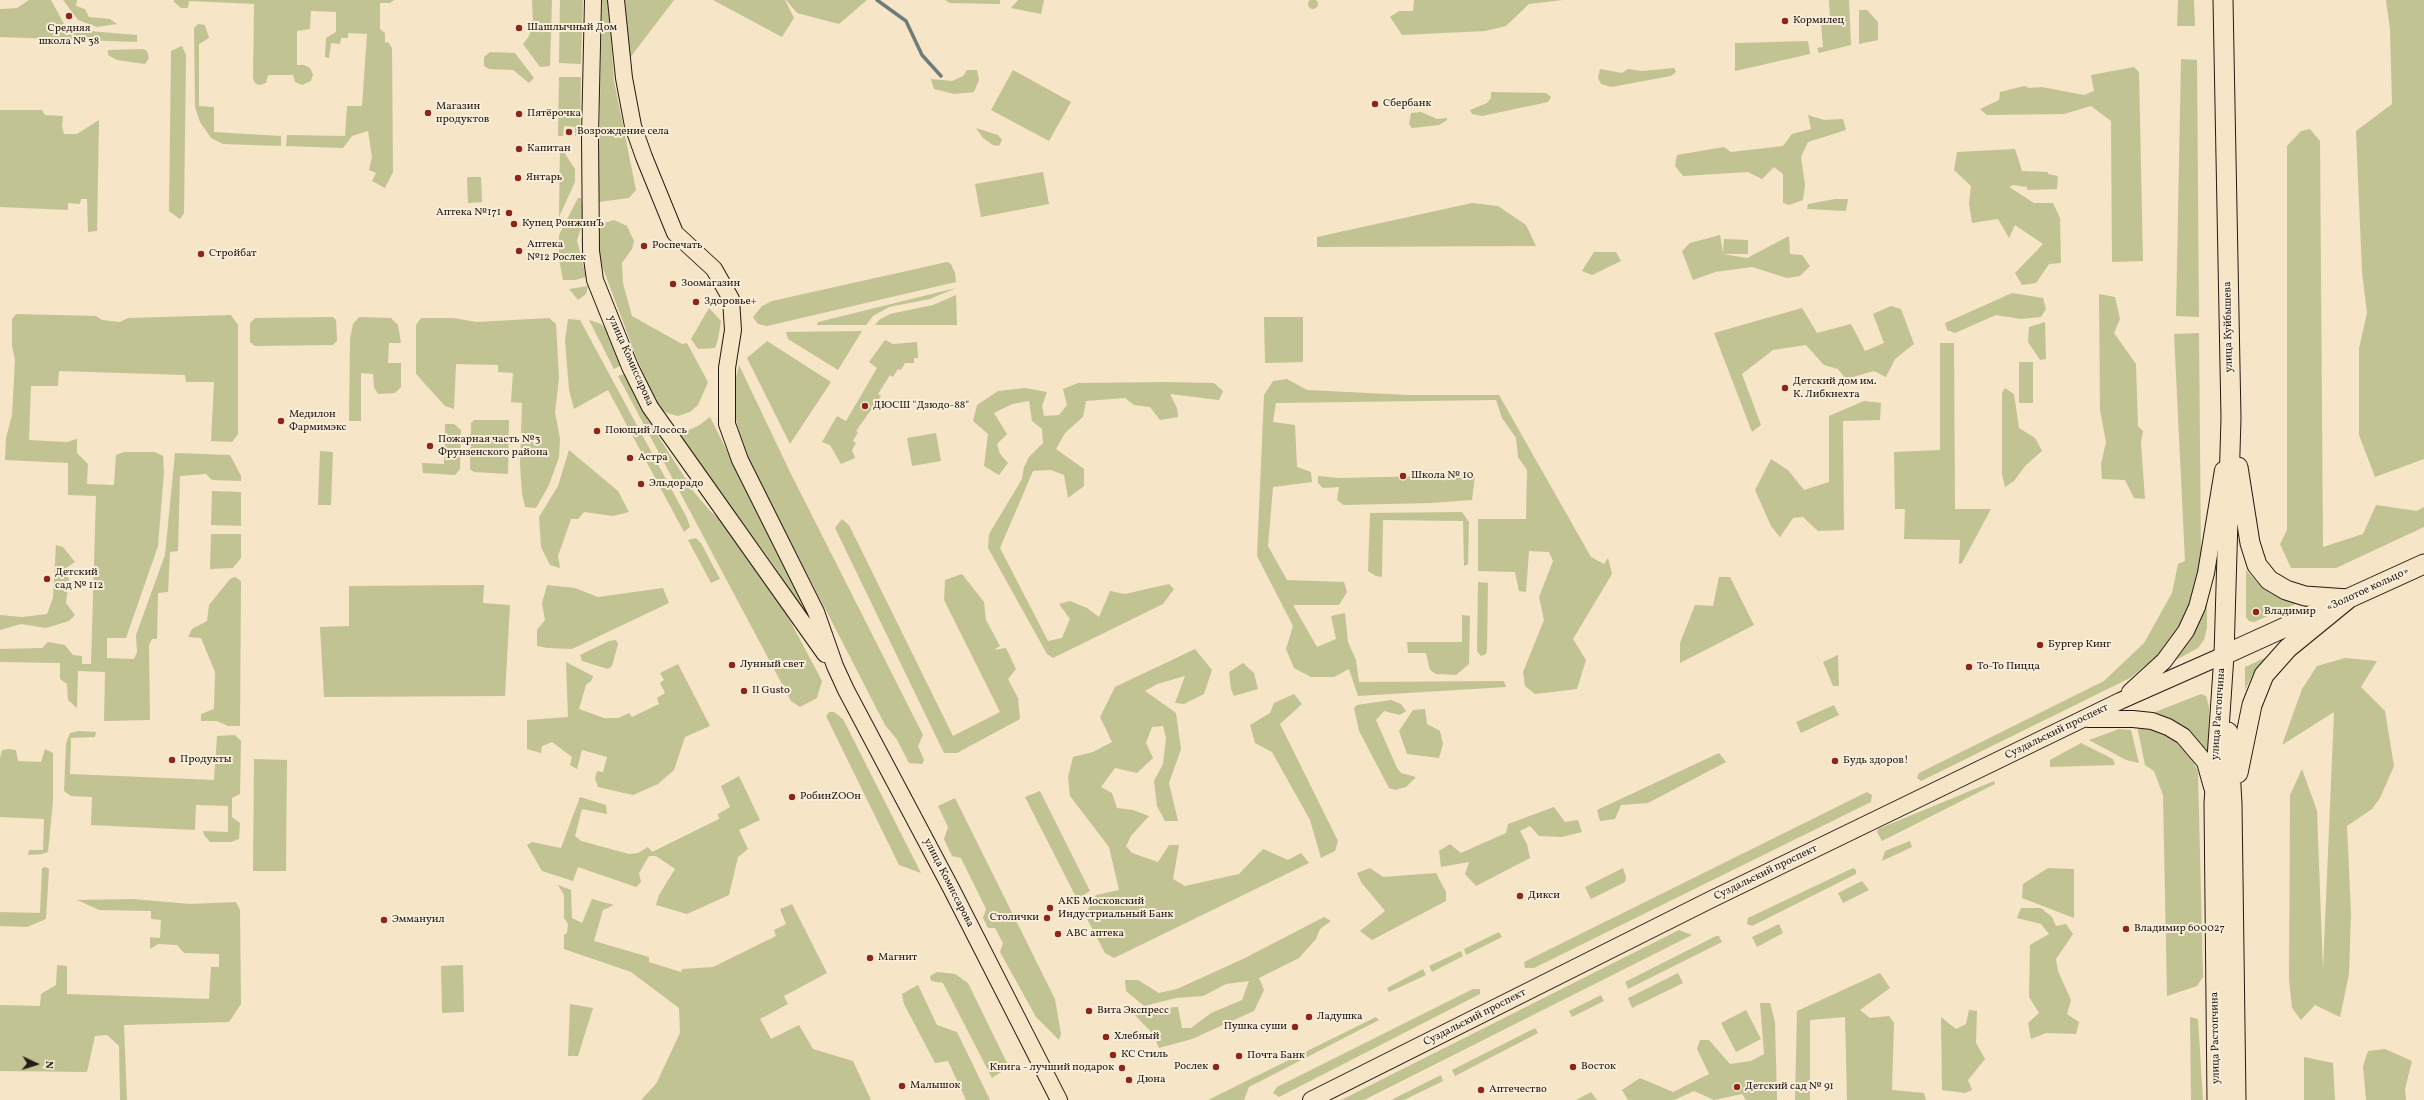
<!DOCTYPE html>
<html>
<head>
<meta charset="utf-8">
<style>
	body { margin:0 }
	#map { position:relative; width:2424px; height:1100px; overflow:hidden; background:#f6e5c6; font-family:Vollkorn,serif }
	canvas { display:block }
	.north { position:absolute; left:16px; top:1044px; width:40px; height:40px; -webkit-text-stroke:3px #f9eeda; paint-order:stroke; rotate:94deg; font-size:11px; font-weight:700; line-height:16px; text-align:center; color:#251a15 }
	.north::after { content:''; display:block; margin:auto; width:14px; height:18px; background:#251a15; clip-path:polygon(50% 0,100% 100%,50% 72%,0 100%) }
</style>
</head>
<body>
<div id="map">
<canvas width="2424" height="1100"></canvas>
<div class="north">N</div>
</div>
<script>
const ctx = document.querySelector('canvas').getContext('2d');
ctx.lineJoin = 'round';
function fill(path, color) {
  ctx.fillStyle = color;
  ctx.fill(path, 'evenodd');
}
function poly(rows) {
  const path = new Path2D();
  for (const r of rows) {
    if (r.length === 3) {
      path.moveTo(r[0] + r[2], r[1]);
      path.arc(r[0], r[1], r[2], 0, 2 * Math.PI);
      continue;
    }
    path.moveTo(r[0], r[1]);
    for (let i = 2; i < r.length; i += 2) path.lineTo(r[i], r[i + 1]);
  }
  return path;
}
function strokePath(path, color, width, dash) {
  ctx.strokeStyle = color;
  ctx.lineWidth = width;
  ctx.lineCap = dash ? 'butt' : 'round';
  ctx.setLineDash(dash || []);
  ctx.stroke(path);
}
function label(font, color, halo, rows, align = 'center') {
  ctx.font = font + ' Vollkorn,serif';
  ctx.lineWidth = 4;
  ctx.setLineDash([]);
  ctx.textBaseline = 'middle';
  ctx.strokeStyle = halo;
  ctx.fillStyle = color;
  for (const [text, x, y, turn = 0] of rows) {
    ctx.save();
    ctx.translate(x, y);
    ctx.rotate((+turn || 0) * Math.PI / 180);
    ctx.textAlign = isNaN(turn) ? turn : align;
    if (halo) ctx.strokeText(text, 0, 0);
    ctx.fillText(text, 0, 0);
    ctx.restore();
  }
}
fill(poly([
	[1313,4,5],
	[29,0,51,0,69,33,89,31,137,35,137,42,0,37,0,9,17,8],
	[63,0,77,0,76,6,85,9,89,17,110,19,117,24,97,27,78,20],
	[175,0,394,0,390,3,380,3,380,29,385,33,385,43,388,42,392,48,393,172,385,188,372,181,376,173,369,170,372,157,368,131,352,136,343,148,286,146,287,135,345,136,347,106,362,106,367,34,348,33,348,38,341,38,340,44,331,43,329,58,325,57,326,38,336,32,336,12,311,11,310,29,297,31,297,65,304,65,310,68,313,74,311,81,302,85,295,82,293,75,268,75,266,83,259,85,255,83,253,78,254,4,189,1,188,8,181,8,173,1],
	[532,0,552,0,550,66,540,67,523,44,528,38,533,25],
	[560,0,583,0,581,64,559,63],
	[602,0,608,0,614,81,636,190,629,198,598,202],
	[622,0,674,0,629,59],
	[713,0,785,0,794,18,782,37],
	[786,0,867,0,839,24,797,13],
	[945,0,1000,0,1000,4,950,3],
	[1018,0,1044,0,1041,14,1011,8],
	[1414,0,1563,0,1529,4,1506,26,1485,31,1402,35,1390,17,1399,11,1413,11],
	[1829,0,1849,0,1851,45,1819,53,1817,48,1823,47,1821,23,1830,21],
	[2178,0,2194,0,2195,26,2177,26],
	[2386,0,2424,0,2424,459,2375,477,2359,435,2359,348,2367,313,2362,272,2356,131,2392,104,2390,29],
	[1859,10,1867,10,1878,22,1878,40,1859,44],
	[198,24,205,25,209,38,199,44,199,106,214,107,214,132,281,136,281,146,223,144,211,138,200,122,195,107,194,28],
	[1808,41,1810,54,1735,71,1735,43],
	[182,46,186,55,184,213,180,219,169,211,171,51],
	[143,49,147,51,149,58,145,64,117,60,108,55,108,50],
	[490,52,515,53,534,78,529,83,513,70,489,69,484,66,484,57],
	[2181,59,2197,60,2199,317,2176,316],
	[2134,67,2139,72,2143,261,2112,262,2111,121,2091,106,2064,114,1987,115,1980,109,1999,100,2000,92,2024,86,2029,88,2042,87,2084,95,2094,91,2091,75],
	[1674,68,1676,72,1671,76,1611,87,1601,84,1598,78,1600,69,1622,73,1628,69,1642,71],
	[967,70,977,70,979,80,974,92,954,94,934,89,931,79,952,81,963,76],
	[1013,70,1071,102,1049,141,991,110],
	[559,77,581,77,580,136,575,136,575,127,564,126,563,136,558,136],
	[1491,92,1546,93,1551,97,1548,102,1482,116,1472,114,1470,110,1487,103,1491,98],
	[0,110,42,110,45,115,63,116,62,126,64,134,77,134,99,120,97,231,88,232,87,199,81,199,80,204,68,203,68,210,0,207],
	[1421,112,1437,119,1447,118,1447,120,1439,125,1412,128,1409,124,1411,113],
	[1808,115,1824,120,1843,119,1846,130,1808,142,1801,157,1805,185,1803,200,1789,205,1783,203,1783,174,1774,167,1762,179,1748,172,1683,176,1675,166,1677,155,1724,147,1731,152,1783,146,1792,134,1811,129],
	[976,128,998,135,1002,140,999,146,993,145,983,138],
	[2310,129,2320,141,2323,547,2363,534,2376,505,2417,511,2424,507,2424,527,2336,568,2291,568,2280,544,2287,530,2287,146,2301,131],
	[560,146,575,169,575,182,559,217],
	[2015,149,2022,171,2048,172,2048,174,2058,176,2057,189,2027,190,2027,187,2013,185,2009,187,2034,203,2053,203,2060,218,2061,263,2049,264,2036,283,2022,285,2015,273,2043,244,2015,225,2009,238,1998,219,1972,223,1969,203,1971,186,1954,170,1957,152],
	[1043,172,1049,204,981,217,975,184],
	[467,177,481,177,482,202,468,203],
	[578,198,581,198,584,219,577,240,586,277,575,280,563,280,559,259,559,235],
	[1835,199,1848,199,1846,211,1807,209,1808,204],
	[1472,203,1498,206,1526,225,1536,246,1317,247,1317,237],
	[614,220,627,226,634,241,632,249,622,263,623,283,632,316,682,344,687,343,708,382,698,405,690,412,678,416,667,413,659,408,637,359,598,255,596,235,601,224],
	[1720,235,1723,253,1724,239,1748,240,1748,254,1723,254,1747,258,1789,236,1790,254,1802,255,1810,266,1800,276,1787,278,1752,267,1715,272,1693,280,1682,251,1690,243],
	[1594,252,1616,252,1621,261,1592,275,1582,271],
	[947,262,951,264,955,273,956,282,767,326,758,324,753,317,762,306,772,301],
	[588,286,586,294,578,300,569,289],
	[956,288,930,299,889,307,873,316,866,325,817,325,818,322],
	[2012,293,2043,298,2046,309,2041,317,2021,319,1996,315,1955,333,1947,330,1945,323],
	[2099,294,2115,297,2120,319,2114,333,2136,364,2138,426,2143,431,2141,443,2145,499,2134,498,2125,480,2102,479,2101,464,2106,442,2100,410],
	[956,295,957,325,875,325,879,320,890,314,933,305],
	[1891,306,1901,309,1914,344,1895,359,1886,377,1874,371,1846,379,1838,369,1824,365,1806,345,1773,350,1742,374,1761,425,1752,432,1714,333,1802,308,1817,333,1851,324,1865,351,1884,343,1873,314],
	[709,308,721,321,718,339,715,348,698,349,691,339],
	[16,314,96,316,102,320,120,322,128,318,231,315,238,325,238,434,232,442,211,441,214,382,186,382,185,375,59,371,58,386,31,386,29,440,67,442,77,439,77,453,88,464,87,484,114,485,116,455,124,452,155,452,163,456,164,472,158,546,126,638,107,638,107,658,134,659,137,652,136,635,165,555,175,453,230,455,241,476,241,481,212,480,206,474,180,476,178,551,170,552,168,592,158,593,157,639,152,639,149,645,150,720,104,721,105,672,78,671,77,708,68,700,67,684,60,679,60,663,0,662,0,649,42,648,48,642,65,645,73,655,82,656,82,664,91,664,96,496,68,495,68,463,5,460,6,438,12,415,15,360,12,346,12,319],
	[333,317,336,320,337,341,333,345,255,346,250,342,250,323,255,318],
	[359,317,391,318,398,325,401,343,389,343,388,363,401,363,401,387,395,393,378,394,374,387,373,374,361,373,361,421,349,421,350,339,353,324],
	[1264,317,1303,317,1303,362,1265,363],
	[421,318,453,318,477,322,549,318,556,324,559,378,555,412,560,439,559,457,549,485,536,508,525,507,522,493,520,465,522,403,511,402,513,373,498,372,498,365,456,364,454,409,445,406,416,374,416,325],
	[568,319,580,320,687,518,690,527,684,532,608,390,574,409,569,390,565,341],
	[589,320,601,324,611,334,622,365,614,369],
	[2045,322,2046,359,2040,360,2028,342,2029,327],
	[862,331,838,370,788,339,786,332],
	[2199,333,2201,559,2186,616,2166,649,2130,678,1921,781,1917,778,1919,773,2104,681,2144,643,2172,593,2178,564,2185,561,2174,334],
	[885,340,893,344,917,342,918,358,914,358,914,363,905,363,901,370,898,369,893,377,890,375,878,394,881,396,856,431,858,432,853,441,856,443,852,450,855,458,841,464,830,445,822,442,837,416,846,421,877,368,869,362],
	[767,341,831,382,790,444,747,358],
	[1940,343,1954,343,1955,509,1991,509,1962,563,1959,564,1960,540,1904,539,1905,509,1895,509,1894,452,1940,450],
	[2019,362,2033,362,2033,403,2019,403],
	[739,365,790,472,923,735,918,746,924,760,922,764,909,763,896,738,885,725,744,451,734,412,734,385],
	[625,374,644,414,694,492,710,511,729,527,779,600,822,681,817,698,800,707,791,701,618,376],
	[1287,379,1307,390,1408,395,1499,395,1591,557,1604,564,1608,558,1612,574,1573,639,1586,660,1577,689,1535,694,1525,686,1523,672,1544,620,1539,597,1553,561,1549,552,1529,551,1526,592,1519,591,1515,572,1478,571,1478,519,1526,519,1527,470,1518,457,1516,438,1502,418,1496,400,1276,403,1273,422,1295,425,1297,467,1311,472,1312,482,1273,487,1268,546,1287,580,1344,582,1347,592,1339,605,1293,605,1317,647,1336,639,1331,616,1345,613,1348,642,1356,660,1359,682,1504,681,1506,687,1358,696,1349,669,1334,677,1311,677,1294,668,1286,649,1293,626,1257,556,1264,395,1273,381],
	[1164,382,1214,383,1223,391,1219,400,1170,394,1177,408,1178,417,1160,420,1150,407,1134,405,1125,398,1086,401,1083,417,1065,433,1056,449,1084,469,1084,486,1068,498,1064,475,1051,470,1033,471,1000,548,1048,641,1062,638,1070,619,1059,604,1070,601,1087,608,1099,617,1110,591,1125,594,1169,584,1174,589,1163,604,1053,658,1047,654,988,548,989,534,1022,479,1024,467,1029,457,1043,443,1042,429,1032,421,1029,401,1012,404,994,413,1007,434,997,444,1000,454,1008,463,999,475,984,466,988,434,973,421,977,405,998,391,1025,388,1047,392,1042,406,1044,416,1059,415,1067,405,1063,389,1078,383],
	[2005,388,2014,394,2019,428,2035,438,2042,451,2025,466,2014,481,2005,487,2002,474,2002,393],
	[1864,401,1881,403,1880,420,1843,421,1844,530,1818,531,1803,517,1793,518,1780,537,1771,526,1755,490,1771,459,1788,470,1804,490,1829,482,1829,416],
	[710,417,806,609,802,609,773,564,679,436,679,434,698,426],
	[474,420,509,420,508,474,474,472,470,469,471,423],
	[445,424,454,424,461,430,460,469,455,475,423,473,422,463,444,464],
	[936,433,941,461,912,466,907,438],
	[569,450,618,491,629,512,613,516,584,512,578,519,571,519,558,556,560,568,550,565,541,547,539,517,558,486],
	[320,451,333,452,331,505,318,505],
	[1475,475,1472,500,1431,503,1344,505,1337,500,1339,487,1323,488,1318,483,1318,476,1339,478],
	[212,491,241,492,241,526,211,525],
	[1462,512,1469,522,1468,564,1464,566,1463,521,1383,520,1382,577,1376,576,1368,571,1370,513],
	[842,519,849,525,953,736,1000,712,944,600,945,580,962,574,984,602,986,620,1000,646,994,650,1006,648,1016,669,1008,679,1018,698,1020,719,957,753,944,753,835,528],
	[211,534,241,534,241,558,233,568,210,569],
	[696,538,701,543,720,579,711,583,688,540],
	[56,545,63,547,75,562,63,570,69,579,66,603,75,615,69,621,46,628,21,624,0,630,0,615,22,617,47,614,53,598],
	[2246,570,2262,588,2277,597,2298,603,2254,622,2249,621,2246,617],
	[235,577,241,581,240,726,228,726,217,721,201,721,201,714,214,709,215,672,201,638,188,637,192,629,207,621,209,605,230,579],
	[1719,577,1730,577,1754,625,1680,663,1680,643,1695,605,1713,606],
	[1478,582,1488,583,1487,649,1486,654,1481,656,1477,651],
	[484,585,483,603,510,605,505,696,324,697,320,627,349,626,349,586],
	[547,585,575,588,598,597,663,588,669,603,572,649,548,648,537,646,537,630,545,620,542,603],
	[2207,602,2207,628,2204,640,2198,648,2174,661,2188,642],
	[1462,615,1470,616,1469,664,1456,675,1436,674,1430,670,1426,653,1408,653,1407,642,1462,642],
	[616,640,618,644,612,666,608,669,582,661,580,655,609,641],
	[1195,649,1212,670,1204,694,1184,704,1175,703,1185,676,1157,684,1145,691,1176,713,1181,749,1169,783,1178,821,1165,821,1157,806,1154,781,1163,764,1166,738,1163,726,1152,727,1146,743,1153,758,1137,773,1115,768,1101,787,1112,793,1117,808,1133,810,1149,816,1131,836,1126,846,1132,853,1158,862,1169,845,1179,845,1173,879,1185,886,1239,874,1263,849,1288,860,1301,853,1309,863,1114,958,1105,953,1085,915,1096,895,1119,890,1109,847,1070,796,1068,777,1073,757,1093,752,1112,742,1100,717,1115,687],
	[1838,655,1839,686,1833,686,1823,662],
	[2269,656,2254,672,2245,690,2245,667],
	[2345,658,2377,661,2361,687,2385,711,2394,766,2380,798,2372,809,2347,826,2351,913,2349,974,2340,1017,2315,1005,2301,1020,2292,1008,2289,980,2290,795,2302,769,2317,811,2323,970,2334,712,2282,745,2302,689,2317,666],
	[566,662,593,676,592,680,586,685,579,709,604,718,618,718,629,713,632,717,659,704,657,698,665,693,660,683,664,680,660,673,678,664,710,726,685,737,674,770,658,784,633,795,598,787,595,778,597,771,603,772,607,757,582,750,577,769,570,765,572,757,552,742,542,746,541,753,527,749,527,720,568,717],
	[1243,663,1254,673,1258,689,1234,696,1231,689,1229,672],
	[1294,694,1302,704,1280,724,1338,841,1335,851,1321,858,1310,820,1272,752,1255,743,1250,725,1270,713,1274,703],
	[2201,694,2206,696,2209,706,2208,754,2197,739,2181,726,2150,714],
	[1391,700,1401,704,1406,711,1400,715,1384,711,1376,720,1397,768,1401,773,1416,777,1406,787,1395,790,1389,788,1359,731,1354,708,1357,705],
	[1834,705,1839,715,1801,733,1796,722],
	[1425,709,1427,724,1440,731,1443,744,1439,758,1407,754,1399,731,1413,710],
	[829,712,834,712,843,719,921,873,899,865,826,716],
	[2140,725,2162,731,2177,742,2192,759,2198,772,2203,977,2197,986,2167,996,2163,795,2154,771,2145,765,2137,726],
	[2119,729,2131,730,2139,763,2126,760,2089,740],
	[79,731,96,732,95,737,71,738,70,774,214,780,217,736,235,735,241,741,240,794,232,798,232,817,240,823,239,839,231,842,210,842,204,835,203,831,228,832,228,806,196,805,195,830,91,825,92,797,71,796,64,791,66,743,70,733],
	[2081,743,2113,759,2115,765,2050,767,2050,760],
	[9,749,16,750,18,761,41,762,45,749,53,753,53,802,48,852,42,854,28,855,29,850,43,850,44,819,0,817,0,758,2,750],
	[1719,753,1726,762,1648,803,1621,805,1615,819,1600,821,1597,810],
	[254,759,287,760,286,871,253,871],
	[739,776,760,820,739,830,748,849,738,857,729,895,687,914,656,905,659,895,675,869,656,856,649,856,639,873,641,882,636,887,578,867,573,881,542,871,527,845,532,842,561,848,580,797,606,805,607,814,582,809,575,836,581,841,629,854,638,853,648,847,652,852,719,819,718,814,730,807,721,786],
	[1994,781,1995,784,1882,841,1877,832,1878,829],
	[1040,791,1090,891,1077,899,1025,797],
	[1867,792,1872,795,1871,802,1534,968,1525,968,1524,962],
	[955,798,1055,999,1061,1034,1059,1040,1036,1017,1000,952,1003,943,995,928,988,928,983,918,986,909,961,858,952,856,944,839,948,827,938,806],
	[1554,807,1565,822,1578,820,1582,832,1562,837,1539,836,1530,826,1520,831,1527,844,1530,858,1476,886,1465,874,1469,862,1441,867,1439,851,1450,844,1461,853,1506,833,1508,824],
	[1910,841,1912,847,1882,861,1885,851],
	[46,867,49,869,46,919,27,927,0,926,0,912,40,913,42,868],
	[1370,868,1383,877,1436,873,1446,892,1446,901,1372,940,1360,931,1385,911,1361,882,1357,873],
	[1623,868,1626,877,1625,882,1591,899,1585,887],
	[1853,868,1856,870,1856,874,1752,926,1747,924,1748,918],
	[2048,868,2074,869,2074,918,2022,898,2023,884],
	[1862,881,1869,890,1843,903,1838,893],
	[558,885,571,890,572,918,582,923,592,899,614,905,603,910,594,941,649,957,649,962,681,972,682,969,713,967,776,936,774,930,786,924,780,909,792,904,827,973,784,996,788,1004,760,1019,771,1039,799,1025,813,1049,853,1061,871,1100,641,1100,656,1084,680,1033,679,1008,631,972,564,949,564,935,567,933,568,924,564,918,564,895],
	[133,899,190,904,236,902,240,910,241,1004,229,1022,124,1025,127,1100,120,1100,119,1046,107,1035,95,1036,87,1072,0,1071,0,1005,40,1006,41,994,56,985,57,965,67,966,67,994,209,999,211,967,219,967,219,954,184,953,177,945,158,944,150,949,150,937,160,938,161,920,151,919,151,911,99,910,77,900],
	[2021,908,2041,908,2052,917,2056,926,2066,924,2073,934,2056,959,2058,971,2071,1000,2067,1014,2079,1022,2076,1034,2046,1033,2031,1039,2028,1023,2039,1013,2029,997,2030,945,2049,934,2041,924,2017,918],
	[1324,917,1331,921,1320,929,1316,939,1299,958,1259,978,1264,990,1254,1011,1192,1039,1159,1048,1153,1034,1133,1013,1144,1012,1143,1009,1178,1007,1182,1028,1191,1028,1211,1013,1242,1000,1249,981,1226,984,1203,996,1176,998,1144,1006,1126,991,1125,980,1138,980,1159,993,1177,989,1245,958],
	[1779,924,1783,933,1757,947,1752,937],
	[1679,930,1692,935,1364,1100,1341,1100],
	[1499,932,1502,937,1466,955,1464,949],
	[1716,936,1719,936,1722,942,1628,989,1625,982],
	[1461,951,1463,956,1432,972,1429,966],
	[463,965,464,1012,442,1013,441,966],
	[1423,969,1426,975,1389,992,1387,988],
	[937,972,955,974,968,983,1009,1067,992,1078,943,983,931,981,930,976],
	[1678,973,1683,983,1632,1008,1628,998],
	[1880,973,1890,988,1860,1010,1870,1018,1889,1016,1894,1023,1892,1090,1924,1093,1926,1100,1847,1100,1845,1017,1810,1020,1810,1100,1795,1100,1797,1011],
	[918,985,937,1025,957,1032,990,1100,966,1100,948,1061,935,1063,904,1004,902,994],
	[1473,989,1480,989,1480,994,1279,1097,1273,1093,1277,1087],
	[1601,995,1604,1001,1572,1017,1569,1011],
	[1760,1003,1770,1003,1775,1022,1777,1100,1746,1100,1742,1094,1714,1100,1694,1091,1674,1100,1628,1100,1622,1090,1640,1078,1673,1092,1709,1074,1697,1049,1700,1040,1709,1040,1730,1064,1751,1061,1764,1054],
	[570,1004,593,1008,578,1056,568,1056],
	[1746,1010,1761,1039,1736,1052,1721,1023],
	[1969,1010,1977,1011,1976,1043,1985,1059,1968,1080,1972,1090,1965,1093,1942,1090,1941,1017,1956,1029,1966,1024],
	[1376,1017,1379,1020,1249,1087,1244,1100,1208,1100],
	[2190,1017,2198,1019,2203,1100,2191,1100],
	[1535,1028,1538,1033,1455,1076,1452,1070],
	[2385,1049,2412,1061,2405,1089,2406,1100,2366,1100,2363,1066,2368,1051],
	[2304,1057,2333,1063,2335,1100,2304,1100],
	[1441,1075,1443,1081,1404,1100,1391,1100],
	[1591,1092,1597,1100,1576,1100]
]), '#c1c392');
strokePath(poly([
	[877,0,906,21,922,55,941,76]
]), '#6f7c7a', 3.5);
const major = poly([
	[593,0,590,135,591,251,595,280,630,367,650,407,825,654],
	[616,0,624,78,633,126,644,157,675,233,714,269,731,299,733,330,727,368,727,424,740,460,816,612,835,666,846,690,952,890,1059,1100],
	[2130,692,2164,661,2186,631,2197,607,2206,573,2223,470],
	[2088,719,2133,719,2152,721,2168,727,2183,736,2205,762,2212,787],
	[1311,1100,1712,899,2120,701,2224,655]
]);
const highway = poly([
	[2238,467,2250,543,2257,565,2269,580,2286,590,2305,596,2348,599],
	[2224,655,2424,564],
	[2228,732,2232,804,2236,1100],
	[2238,773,2252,705,2264,675,2288,648,2348,599],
	[2217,1100,2214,803,2224,655,2231,418,2223,0]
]);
strokePath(major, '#251a15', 18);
strokePath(highway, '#251a15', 21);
strokePath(major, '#f6e5c6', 16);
strokePath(highway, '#f6e5c6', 19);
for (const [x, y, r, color] of [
	[69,16,4,"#8f2418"],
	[1785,21,4,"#8f2418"],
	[519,28,4,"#8f2418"],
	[1375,104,4,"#8f2418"],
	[428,113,4,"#8f2418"],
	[519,114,4,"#8f2418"],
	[569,132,4,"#8f2418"],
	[519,149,4,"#8f2418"],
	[518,178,4,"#8f2418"],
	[509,213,4,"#8f2418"],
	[514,224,4,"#8f2418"],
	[644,246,4,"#8f2418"],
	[519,251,4,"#8f2418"],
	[201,254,4,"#8f2418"],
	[673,284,4,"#8f2418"],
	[696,302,4,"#8f2418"],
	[1785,388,4,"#8f2418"],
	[865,406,4,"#8f2418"],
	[281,421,4,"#8f2418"],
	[597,431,4,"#8f2418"],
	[430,446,4,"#8f2418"],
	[630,458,4,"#8f2418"],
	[1403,476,4,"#8f2418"],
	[641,484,4,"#8f2418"],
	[47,579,4,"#8f2418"],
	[2256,612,4,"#8f2418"],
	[2040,645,4,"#8f2418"],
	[732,665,4,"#8f2418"],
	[1969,667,4,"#8f2418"],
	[744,691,4,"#8f2418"],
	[172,760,4,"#8f2418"],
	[1835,761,4,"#8f2418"],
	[792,797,4,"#8f2418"],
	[1520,896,4,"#8f2418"],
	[1050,908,4,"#8f2418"],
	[1047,918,4,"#8f2418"],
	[384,920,4,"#8f2418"],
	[2126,929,4,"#8f2418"],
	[1058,934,4,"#8f2418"],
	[870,958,4,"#8f2418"],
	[1089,1011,4,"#8f2418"],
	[1309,1017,4,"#8f2418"],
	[1295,1027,4,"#8f2418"],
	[1106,1037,4,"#8f2418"],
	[1113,1055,4,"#8f2418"],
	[1239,1056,4,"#8f2418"],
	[1216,1067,4,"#8f2418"],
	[1573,1067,4,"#8f2418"],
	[1122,1068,4,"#8f2418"],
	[1129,1080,4,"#8f2418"],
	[902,1086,4,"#8f2418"],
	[1737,1087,4,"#8f2418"],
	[1481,1090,4,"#8f2418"]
]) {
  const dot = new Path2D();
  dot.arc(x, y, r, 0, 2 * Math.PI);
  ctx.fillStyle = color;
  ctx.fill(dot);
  strokePath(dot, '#f9eeda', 1.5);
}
label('11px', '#251a15', '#f9eeda', [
	["Кормилец",1793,21],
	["Шашлычный Дом",527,28],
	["Средняя",69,29,"center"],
	["школа № 38",69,42,"center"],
	["Сбербанк",1383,104],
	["Магазин",436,107],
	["продуктов",436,120],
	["Пятёрочка",527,114],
	["Возрождение села",577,132],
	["Капитан",527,149],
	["Янтарь",526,178],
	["Аптека №171",501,213,"right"],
	["Купец РонжинЪ",522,224],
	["Аптека",527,245],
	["№12 Рослек",527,258],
	["Роспечать",652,246],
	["Стройбат",209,254],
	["Зоомагазин",681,284],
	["Здоровье+",704,302],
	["Детский дом им.",1793,382],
	["К. Либкнехта",1793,395],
	["ДЮСШ \"Дзюдо-88\"",873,406],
	["Медилон",289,415],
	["Фармимэкс",289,428],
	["Поющий Лосось",605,431],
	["Пожарная часть №3",438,440],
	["Фрунзенского района",438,453],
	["Астра",638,458],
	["Школа № 10",1411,476],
	["Эльдорадо",649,484],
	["Детский",55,573],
	["сад № 112",55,586],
	["Владимир",2264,612],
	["Бургер Кинг",2048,645],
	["Лунный свет",740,665],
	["То-То Пицца",1977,667],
	["Il Gusto",752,691],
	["Продукты",180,760],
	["Будь здоров!",1843,761],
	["РобинZOOн",800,797],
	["Дикси",1528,896],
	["АКБ Московский",1058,902],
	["Индустриальный Банк",1058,915],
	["Столички",1039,918,"right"],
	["Эммануил",392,920],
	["Владимир 600027",2134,929],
	["ABC аптека",1066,934],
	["Магнит",878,958],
	["Вита Экспресс",1097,1011],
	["Ладушка",1317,1017],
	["Пушка суши",1287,1027,"right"],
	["Хлебный",1114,1037],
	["КС Стиль",1121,1055],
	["Почта Банк",1247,1056],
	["Рослек",1208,1067,"right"],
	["Восток",1581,1067],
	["Книга - лучший подарок",1114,1068,"right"],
	["Дюна",1137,1080],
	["Малышок",910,1086],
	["Детский сад № 91",1745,1087],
	["Аптечество",1489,1090]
], 'left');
label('11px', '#251a15', '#f9eeda', [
	["улица Куйбышева",2229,327,-91],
	["улица Комиссарова",630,361,66],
	["«Золотое кольцо»",2368,590,-25],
	["улица Растопчина",2219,714,-86],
	["Суздальский проспект",2057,732,-26],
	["Суздальский проспект",1766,873,-26],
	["улица Комиссарова",948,883,63],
	["Суздальский проспект",1475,1018,-27],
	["улица Растопчина",2216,1038,-91]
]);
</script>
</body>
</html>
